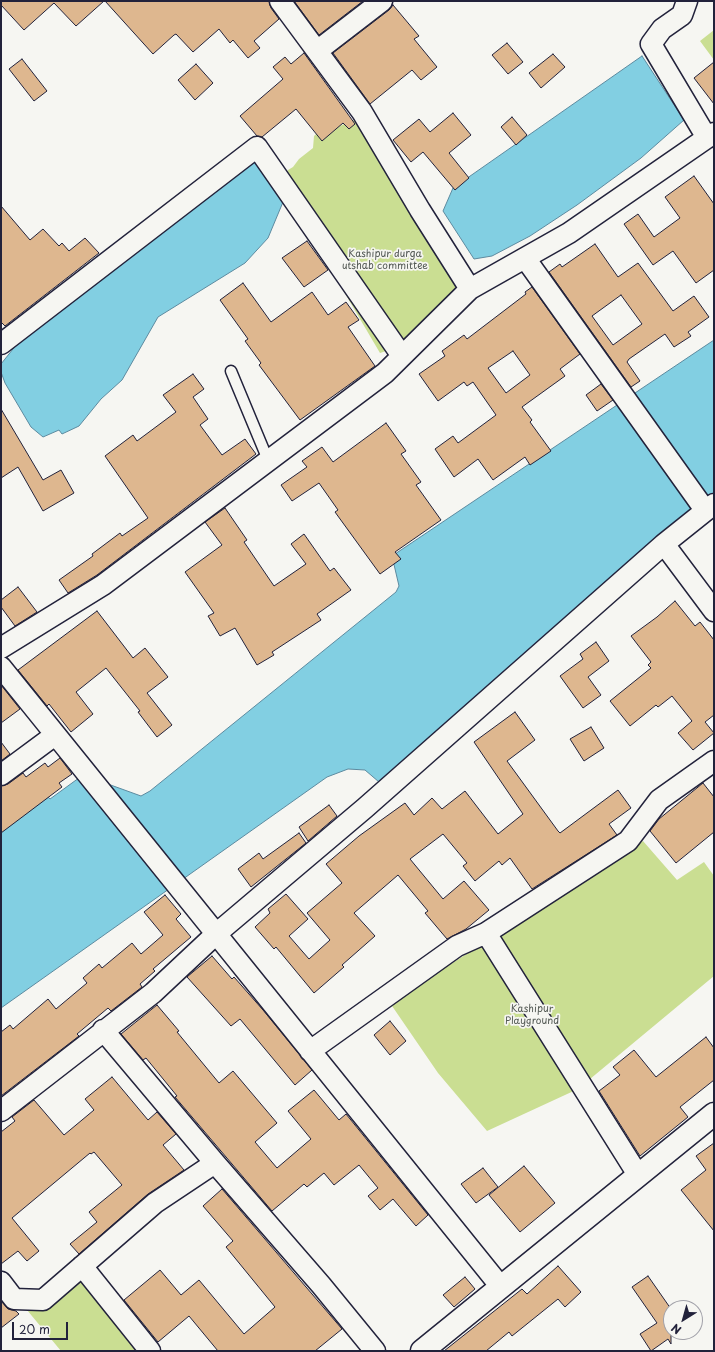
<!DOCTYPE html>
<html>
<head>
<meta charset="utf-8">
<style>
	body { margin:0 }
	#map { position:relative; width:715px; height:1352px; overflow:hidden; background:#f6f6f2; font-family:"Playpen Sans",sans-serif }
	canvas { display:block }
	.frame { position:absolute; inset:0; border:2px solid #22223b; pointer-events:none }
	.north { position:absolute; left:663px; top:1300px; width:40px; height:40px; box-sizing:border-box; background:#f6f6f2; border:1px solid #a1a1a9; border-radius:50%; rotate:217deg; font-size:11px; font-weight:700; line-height:16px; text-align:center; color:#22223b }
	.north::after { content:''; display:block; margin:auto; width:14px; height:18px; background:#22223b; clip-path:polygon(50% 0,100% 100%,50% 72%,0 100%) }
	.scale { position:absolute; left:12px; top:1322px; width:56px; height:18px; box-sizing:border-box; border:2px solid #22223b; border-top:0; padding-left:5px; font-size:12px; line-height:14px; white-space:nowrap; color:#22223b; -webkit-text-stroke:3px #f6f6f2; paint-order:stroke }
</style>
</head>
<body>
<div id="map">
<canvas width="715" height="1352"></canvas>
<div class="frame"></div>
<div class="north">N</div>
<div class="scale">20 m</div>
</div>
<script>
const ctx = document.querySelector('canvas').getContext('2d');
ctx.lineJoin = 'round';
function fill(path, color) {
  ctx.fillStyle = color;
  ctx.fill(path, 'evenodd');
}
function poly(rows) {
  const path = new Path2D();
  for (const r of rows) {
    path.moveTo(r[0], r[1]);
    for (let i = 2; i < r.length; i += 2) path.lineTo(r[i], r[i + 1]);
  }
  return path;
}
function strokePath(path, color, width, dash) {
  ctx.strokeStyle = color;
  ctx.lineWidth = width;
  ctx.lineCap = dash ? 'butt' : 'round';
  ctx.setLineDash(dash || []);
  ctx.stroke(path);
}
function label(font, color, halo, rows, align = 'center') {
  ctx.font = font + ' "Playpen Sans",sans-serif';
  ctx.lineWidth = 3.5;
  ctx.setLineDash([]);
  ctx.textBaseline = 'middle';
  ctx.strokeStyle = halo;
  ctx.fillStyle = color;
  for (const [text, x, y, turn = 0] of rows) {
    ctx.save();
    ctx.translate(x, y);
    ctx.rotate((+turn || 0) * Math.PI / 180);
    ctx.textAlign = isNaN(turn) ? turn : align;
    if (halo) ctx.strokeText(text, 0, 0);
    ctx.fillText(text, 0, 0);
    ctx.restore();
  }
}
fill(poly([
	[714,30,714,60,700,41],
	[352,120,362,123,456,282,454,297,398,347,380,353,280,183,288,170,293,167,299,159,313,148,314,136,321,129,336,128],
	[643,841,677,880,704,862,714,876,714,976,578,1089,487,1131,438,1073,390,1003],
	[79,1268,143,1351,61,1351,27,1310]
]), '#cade92');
const water = poly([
	[642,56,684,120,641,158,577,205,530,236,492,256,474,259,443,211,453,188,642,56],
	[240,148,259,166,283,202,268,238,245,263,158,317,122,380,101,399,79,426,62,434,59,430,43,437,31,427,5,383,1,372,1,364,17,344,240,148],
	[714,340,714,504,661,541,379,782,365,770,348,769,327,777,1,1008,1,820,41,789,50,799,83,775,141,796,150,791,396,592,399,586,392,556,714,340]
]);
fill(water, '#82cfe2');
strokePath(water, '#5c8a9f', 1);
const building = poly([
	[1,1,104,1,76,26,54,3,24,30,1,5,1,1],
	[105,1,269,1,271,8,279,19,254,41,260,48,248,58,233,40,230,43,219,29,193,52,176,34,174,35,153,54,105,1],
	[294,1,363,1,319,35,294,1],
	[393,5,419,36,414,39,437,67,421,80,412,70,370,104,333,53,389,10,393,5],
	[507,43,523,62,508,74,492,55,507,43],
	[304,53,355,124,349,129,343,123,322,141,296,109,262,137,257,136,240,116,283,79,273,67,285,57,291,64,304,53],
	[553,54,565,67,541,88,529,73,553,54],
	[22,59,47,91,34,101,9,69,22,59],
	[714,62,714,104,694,78,714,62],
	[196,64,213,83,195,100,178,80,196,64],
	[453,113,471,135,449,153,469,178,455,190,423,152,411,162,393,140,419,119,430,132,453,113],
	[512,117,527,135,516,145,501,127,512,117],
	[694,176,714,204,714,270,696,283,673,251,653,265,624,224,638,214,654,237,680,218,665,197,694,176],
	[1,206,30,240,43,229,59,246,62,243,69,251,85,238,99,253,5,326,1,322,1,206],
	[307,241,328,270,304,287,282,258,307,241],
	[595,244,618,277,638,263,673,311,694,296,709,317,688,332,691,336,674,347,665,334,629,359,627,362,640,381,631,387,549,272,560,264,562,267,595,244],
	[621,295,642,324,613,345,592,316,621,295],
	[243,283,271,322,312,292,328,315,346,302,359,320,348,327,375,366,300,420,259,365,261,363,245,341,248,339,220,300,243,283],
	[532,287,580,354,560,369,565,376,522,407,532,420,530,422,551,451,530,465,525,457,493,480,478,459,454,477,435,449,453,436,458,443,496,415,473,382,467,386,464,382,438,401,419,374,445,356,442,351,464,335,467,339,526,294,525,292,532,287],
	[513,351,530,375,506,393,488,368,513,351],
	[193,374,204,389,193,397,208,419,200,425,222,455,245,439,256,454,97,575,68,593,59,580,93,556,92,554,120,533,122,536,148,518,105,456,133,435,137,441,176,412,163,395,193,374],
	[601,384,613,400,597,411,586,395,601,384],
	[1,409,43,480,61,470,74,493,43,511,18,467,1,478,1,409],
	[386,423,406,451,401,454,421,482,416,485,441,520,395,552,401,559,380,574,335,512,338,510,319,483,292,501,281,485,307,467,302,461,322,447,333,462,386,423],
	[225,508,247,540,244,542,274,586,306,564,291,544,304,534,330,571,334,568,351,590,317,614,321,620,272,652,274,655,257,665,235,628,220,636,208,616,214,613,185,572,222,545,205,522,225,508],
	[18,587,37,612,15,626,1,607,1,600,18,587],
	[675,601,695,626,700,622,714,640,714,715,705,722,714,733,693,750,678,733,692,721,672,696,658,707,656,705,630,726,610,701,651,668,648,665,651,662,631,636,657,617,675,601],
	[97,611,133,658,145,648,168,677,147,693,172,725,157,737,138,712,140,711,106,668,76,692,93,714,71,732,49,704,47,706,18,670,97,611],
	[596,642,609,661,588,677,601,695,583,708,560,676,583,659,580,654,596,642],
	[1,685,20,709,1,723,1,685],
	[515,712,535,740,507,761,558,831,560,833,618,790,631,808,609,824,617,835,532,889,510,858,502,865,499,861,475,881,463,866,467,863,443,834,410,859,443,899,464,881,489,910,466,929,447,939,425,913,428,911,398,875,354,913,375,936,342,965,344,967,314,993,276,947,274,949,255,927,270,913,268,909,286,894,308,919,289,936,309,959,330,940,307,913,342,883,326,864,359,836,405,803,414,815,432,798,442,809,465,791,498,834,523,814,474,742,515,712],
	[591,727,604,748,584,761,570,739,591,727],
	[1,742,10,754,1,761,1,742],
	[60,758,72,774,59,783,62,787,1,833,1,786,8,784,23,773,26,777,45,763,48,767,60,758],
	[703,783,714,797,714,832,676,863,650,831,659,819,703,783],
	[329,805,337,816,308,841,299,827,329,805],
	[299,833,306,843,251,887,238,869,259,853,263,859,299,833],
	[165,895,181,914,176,919,191,937,153,969,155,971,140,984,142,987,111,1011,108,1008,77,1034,79,1036,1,1096,1,1032,10,1025,13,1029,48,999,56,1009,87,983,83,978,99,964,102,968,132,943,141,954,163,935,144,912,165,895],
	[212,956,232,979,234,977,263,1010,312,1070,295,1085,240,1019,231,1026,187,977,212,956],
	[157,1005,179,1031,177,1032,219,1083,233,1071,277,1123,255,1142,277,1168,311,1139,288,1111,314,1090,339,1120,346,1114,428,1215,416,1226,393,1199,380,1210,368,1196,378,1188,359,1165,334,1185,324,1173,307,1187,304,1184,272,1211,175,1097,177,1096,146,1058,143,1060,121,1034,157,1005],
	[390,1021,406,1041,390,1055,374,1035,390,1021],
	[706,1037,714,1048,714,1080,680,1107,688,1117,640,1156,599,1091,620,1075,613,1067,634,1050,656,1077,706,1037],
	[112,1077,148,1120,157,1112,176,1134,163,1145,184,1170,148,1194,79,1254,70,1244,97,1222,89,1212,122,1185,94,1152,91,1154,90,1153,12,1218,39,1251,27,1261,18,1251,1,1264,1,1132,15,1121,12,1117,34,1100,64,1135,94,1110,85,1099,112,1077],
	[714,1143,714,1231,681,1190,706,1170,696,1156,714,1143],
	[524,1166,555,1203,520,1232,489,1195,524,1166],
	[483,1168,498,1187,476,1203,461,1184,483,1168],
	[222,1189,342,1329,315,1351,218,1351,189,1316,158,1342,124,1300,160,1270,181,1295,199,1280,244,1334,275,1307,226,1247,233,1241,203,1206,222,1189],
	[558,1266,581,1292,565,1307,558,1299,512,1336,509,1332,486,1351,444,1351,522,1289,527,1294,558,1266],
	[648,1276,671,1309,671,1344,668,1339,651,1351,640,1334,657,1323,632,1287,648,1276],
	[465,1277,475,1289,454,1307,443,1295,465,1277],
	[1,1301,8,1309,16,1311,19,1314,1,1328,1,1301]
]);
fill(building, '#deb78f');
strokePath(building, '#22223b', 1);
const service = poly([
	[231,371,268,460]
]);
const minor = poly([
	[280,1,362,112,420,210,470,289],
	[687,1,682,15,662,29,651,44,707,138],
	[317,51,382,1],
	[525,258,705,510],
	[1,344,257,147,402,356],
	[664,544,714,611],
	[1,648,103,585,385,373,470,289,569,233,714,133],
	[1,667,501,1287],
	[1,775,55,735],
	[486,933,638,1175],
	[103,1030,215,1163,321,1285,375,1351],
	[310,1051,457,946,486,933,628,841,659,800,714,761],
	[1,1111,153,993,216,934,365,808,664,544,714,504],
	[82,1266,150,1351],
	[1,1282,14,1299,43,1300,155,1203,215,1163]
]);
const tertiary = poly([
	[422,1351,714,1114]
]);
strokePath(service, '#22223b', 13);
strokePath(minor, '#22223b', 23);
strokePath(tertiary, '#22223b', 25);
strokePath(service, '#f6f6f2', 10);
strokePath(minor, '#f6f6f2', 20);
strokePath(tertiary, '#f6f6f2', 22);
label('10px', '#545a55', '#f6f6f2', [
	["Kashipur durga",385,254],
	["utshab committee",385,266],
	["Kashipur",532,1009],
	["Playground",532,1021]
]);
</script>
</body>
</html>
